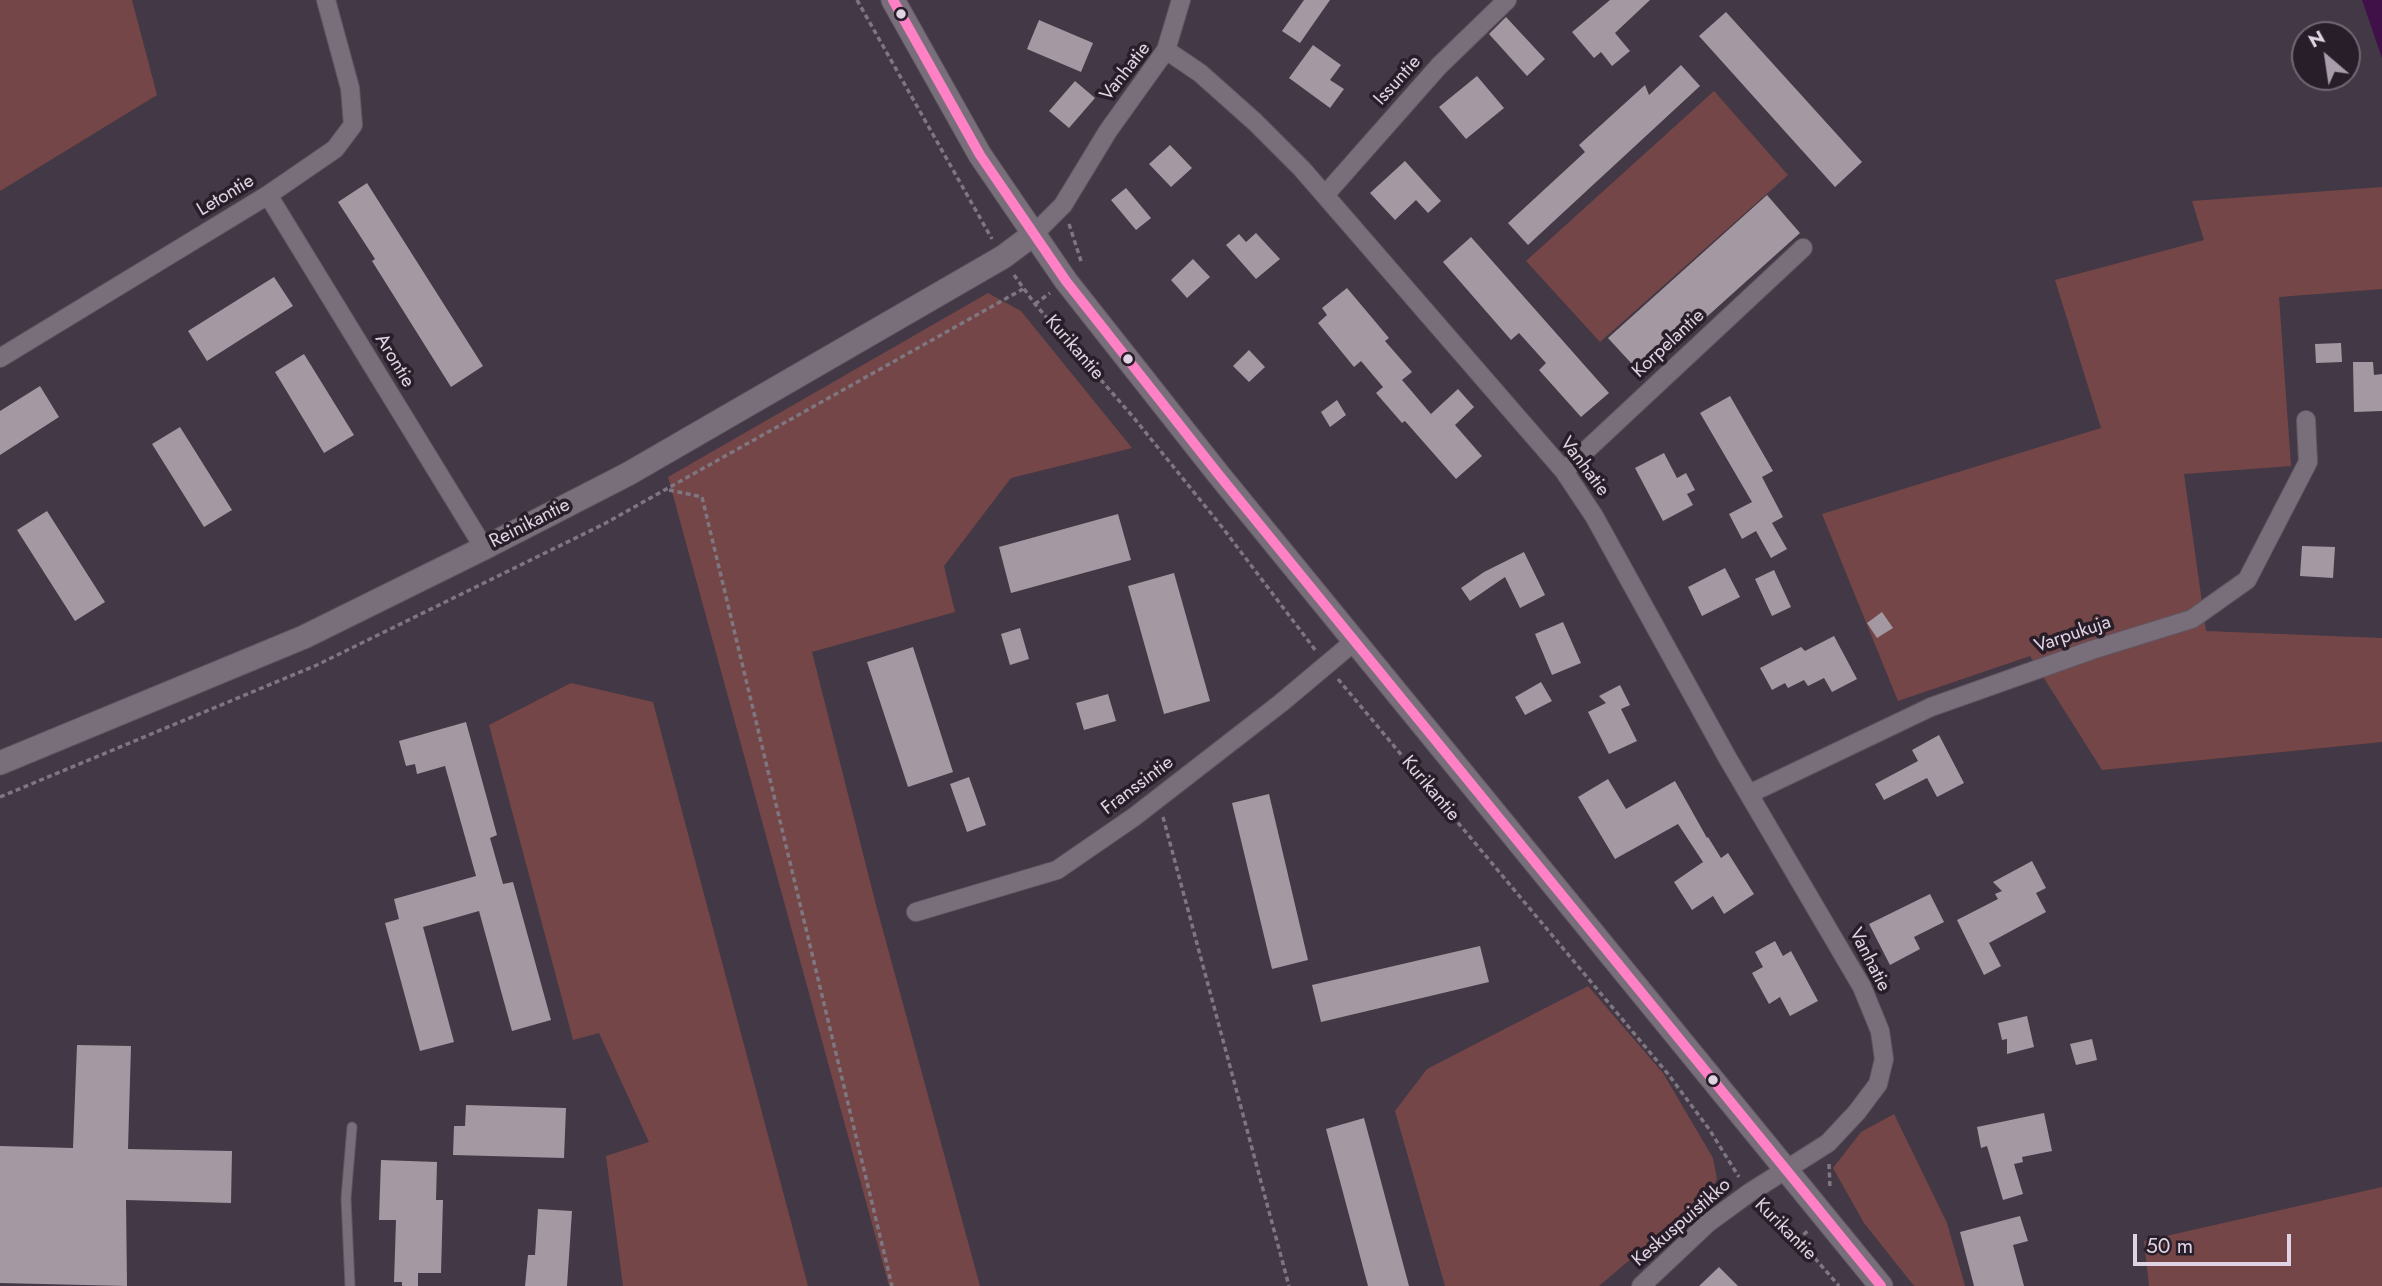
<!DOCTYPE html>
<html>
<head>
<meta charset="utf-8">
<style>
	body { margin:0 }
	#map { position:relative; width:2382px; height:1286px; overflow:hidden; background:#433845; font-family:Jost,sans-serif }
	canvas { display:block }
	.north { position:absolute; left:2291px; top:21px; width:70px; height:70px; box-sizing:border-box; background:#281e29; border:2px solid #726673; border-radius:50%; rotate:331deg; font-size:19px; font-weight:700; line-height:28px; text-align:center; color:#e0d3e3 }
	.north::after { content:''; display:block; margin:auto; width:24px; height:32px; background:#a99dac; clip-path:polygon(50% 0,100% 100%,50% 72%,0 100%) }
	.scale { position:absolute; left:2133px; top:1234px; width:158px; height:32px; box-sizing:border-box; border:4px solid #e0d3e3; border-top:0; padding-left:9px; font-size:21px; line-height:24px; white-space:nowrap; color:#e0d3e3; -webkit-text-stroke:5px #281e29; paint-order:stroke }
</style>
</head>
<body>
<div id="map">
<canvas width="2382" height="1286"></canvas>
<div class="north">N</div>
<div class="scale">50 m</div>
</div>
<script>
const ctx = document.querySelector('canvas').getContext('2d');
ctx.lineJoin = 'round';
function fill(path, color) {
  ctx.fillStyle = color;
  ctx.fill(path, 'evenodd');
}
function poly(rows) {
  const path = new Path2D();
  for (const r of rows) {
    path.moveTo(r[0], r[1]);
    for (let i = 2; i < r.length; i += 2) path.lineTo(r[i], r[i + 1]);
  }
  return path;
}
function strokePath(path, color, width, dash) {
  ctx.strokeStyle = color;
  ctx.lineWidth = width;
  ctx.lineCap = dash ? 'butt' : 'round';
  ctx.setLineDash(dash || []);
  ctx.stroke(path);
}
function label(font, color, halo, rows, align = 'center') {
  ctx.font = font + ' Jost,sans-serif';
  ctx.lineWidth = 7;
  ctx.setLineDash([]);
  ctx.textBaseline = 'middle';
  ctx.strokeStyle = halo;
  ctx.fillStyle = color;
  for (const [text, x, y, turn = 0] of rows) {
    ctx.save();
    ctx.translate(x, y);
    ctx.rotate((+turn || 0) * Math.PI / 180);
    ctx.textAlign = isNaN(turn) ? turn : align;
    if (halo) ctx.strokeText(text, 0, 0);
    ctx.fillText(text, 0, 0);
    ctx.restore();
  }
}
fill(poly([
	[0,0,132,0,157,95,0,191],
	[1714,91,1788,175,1600,342,1526,261],
	[2382,187,2382,289,2279,297,2291,466,2184,474,2206,631,2382,638,2382,742,2102,770,2030,656,1898,701,1822,514,2101,428,2055,280,2204,240,2192,201],
	[988,293,1021,311,1132,448,1011,478,944,566,955,612,812,652,876,905,980,1286,889,1286,668,477],
	[571,683,653,702,808,1286,623,1286,606,1156,649,1142,599,1033,573,1040,489,725],
	[1588,986,1663,1073,1713,1158,1717,1179,1710,1192,1599,1286,1445,1286,1395,1111,1427,1069],
	[1894,1114,1947,1223,1965,1286,1914,1286,1864,1223,1833,1168,1861,1132],
	[2382,1187,2382,1286,2149,1286,2144,1241]
]), '#754647');
fill(poly([
	[2362,0,2382,0,2382,58]
]), '#3f1148');
fill(poly([
	[1304,0,1330,0,1300,43,1282,31],
	[1610,0,1650,0,1615,33,1630,51,1612,66,1601,52,1594,58,1572,32],
	[1726,12,1862,162,1835,187,1699,36],
	[1506,17,1545,59,1527,76,1489,34],
	[1039,20,1093,43,1081,72,1027,49],
	[1313,45,1341,65,1330,80,1344,89,1330,108,1289,78],
	[1681,65,1700,86,1528,245,1508,223,1585,152,1579,145,1645,85,1649,95],
	[1477,76,1504,108,1466,139,1439,107],
	[1075,81,1095,98,1069,128,1049,111],
	[1170,145,1192,168,1171,187,1149,164],
	[1405,161,1441,201,1428,213,1416,200,1395,220,1370,193],
	[367,183,483,366,451,387,372,261,375,259,338,202],
	[1126,188,1151,218,1136,230,1111,200],
	[1767,195,1800,233,1642,375,1608,338],
	[1256,233,1280,259,1256,279,1226,245,1239,234,1246,242],
	[1471,237,1609,393,1581,417,1539,370,1546,363,1519,333,1511,340,1443,262],
	[1193,259,1210,277,1187,298,1171,280],
	[274,277,293,306,207,361,188,331],
	[1347,288,1389,338,1385,341,1412,372,1402,380,1431,414,1458,389,1474,407,1455,425,1482,456,1456,479,1405,421,1402,423,1376,393,1383,387,1361,361,1354,367,1318,323,1327,315,1322,308],
	[2341,343,2342,362,2316,363,2315,344],
	[1249,350,1265,367,1249,382,1233,366],
	[304,354,354,435,324,453,275,372],
	[2353,362,2373,362,2374,375,2382,374,2382,411,2354,412],
	[40,386,59,417,0,455,0,411],
	[1730,396,1773,471,1762,477,1783,517,1772,523,1787,549,1771,558,1756,531,1742,539,1729,514,1752,502,1700,413],
	[1337,400,1346,415,1330,427,1321,412],
	[180,427,232,510,204,527,152,444],
	[1664,453,1677,478,1686,473,1695,490,1687,494,1693,505,1663,521,1635,468],
	[47,511,105,602,75,621,17,530],
	[1118,514,1131,560,1011,593,999,547],
	[2302,546,2335,547,2333,578,2300,576],
	[1524,552,1545,595,1520,608,1505,577,1470,601,1461,588,1484,572],
	[1725,568,1740,597,1702,616,1688,587],
	[1774,570,1791,607,1772,616,1755,579],
	[1174,573,1210,701,1164,714,1128,586],
	[1882,612,1893,628,1877,638,1867,623],
	[1563,622,1581,663,1552,675,1535,634],
	[1020,628,1029,659,1010,665,1001,634],
	[1834,636,1857,679,1832,692,1824,678,1808,686,1804,680,1788,688,1785,683,1772,690,1760,668,1801,647,1805,651],
	[913,647,953,772,908,787,867,662],
	[1541,682,1552,701,1525,715,1515,697],
	[1620,685,1630,705,1621,709,1637,741,1609,754,1588,712,1606,703,1599,696],
	[1108,694,1116,721,1084,730,1076,703],
	[466,722,497,835,490,838,503,884,513,882,551,1020,512,1031,479,911,423,927,454,1042,420,1051,385,923,399,919,394,899,476,876,445,766,417,774,415,764,406,766,399,741],
	[1939,735,1964,783,1937,797,1927,778,1884,800,1875,784,1918,761,1912,750],
	[969,777,986,825,967,832,950,784],
	[1608,779,1626,809,1675,781,1707,838,1708,837,1721,858,1728,853,1754,894,1724,914,1713,896,1692,910,1674,882,1703,862,1678,824,1615,859,1578,797],
	[1269,794,1308,960,1272,969,1232,803],
	[2032,861,2046,888,2036,893,2046,912,1989,943,2001,966,1984,975,1957,920,1998,899,1995,894,2002,891,1993,882],
	[1930,894,1944,922,1914,937,1920,949,1890,965,1869,924],
	[1775,941,1783,956,1791,951,1818,1001,1790,1016,1780,997,1769,1004,1752,973,1763,967,1755,952],
	[1480,946,1489,982,1321,1022,1312,985],
	[2027,1016,2034,1047,2007,1054,2007,1039,2002,1040,1998,1023],
	[2092,1039,2097,1060,2076,1065,2070,1044],
	[77,1045,131,1046,128,1149,232,1151,231,1203,126,1200,127,1286,0,1283,0,1146,73,1148],
	[466,1105,566,1108,564,1158,453,1155,454,1126,465,1126],
	[2044,1113,2052,1151,2022,1157,2023,1162,2014,1164,2023,1194,2003,1200,1987,1146,1981,1148,1977,1127],
	[1364,1118,1409,1286,1368,1286,1326,1129],
	[381,1160,437,1162,436,1200,443,1200,441,1273,418,1273,418,1286,402,1286,402,1282,394,1282,396,1220,379,1220],
	[538,1209,572,1211,567,1286,525,1286,528,1255,535,1255],
	[2020,1216,2028,1241,2013,1245,2024,1286,1974,1286,1960,1232],
	[1719,1267,1738,1286,1699,1286]
]), '#a499a3');
const service = poly([
	[350,1286,346,1198,352,1127]
]);
const minor = poly([
	[1166,50,1181,0],
	[268,195,484,548],
	[1325,195,1439,66,1507,0],
	[1034,234,1063,205,1108,131,1166,50,1200,73,1255,122,1302,169,1564,471,1594,516,1727,757,1862,987,1880,1031,1884,1059,1878,1084,1857,1112,1828,1143,1749,1193,1708,1223,1641,1286],
	[0,358,268,195,335,149,353,125,350,88,326,0],
	[1564,471,1803,248],
	[1749,794,1931,707,2092,650,2192,619,2247,580,2308,462,2306,420],
	[916,912,1057,870,1134,817,1281,703,1356,640]
]);
const tertiary = poly([
	[893,0,980,155,1066,281,1219,475,1881,1286],
	[0,763,304,637,484,548,628,474,1003,257,1034,234]
]);
strokePath(service, '#615763', 11);
strokePath(minor, '#615763', 20);
strokePath(tertiary, '#615763', 25);
strokePath(poly([
	[857,0,992,239],
	[1069,224,1082,264],
	[1014,275,1035,304,1134,418,1222,527,1316,651],
	[1035,304,1050,293],
	[669,490,702,497,892,1286],
	[1338,679,1668,1074,1709,1129,1739,1177],
	[0,797,317,665,604,524,1023,289],
	[1163,817,1289,1286],
	[1829,1164,1830,1188],
	[1758,1207,1806,1248,1839,1286],
	[1797,1240,1809,1230]
]), '#7e7680', 3.5, [5, 3.5]);
strokePath(service, '#796f7b', 9);
strokePath(minor, '#796f7b', 18);
strokePath(tertiary, '#796f7b', 23);
strokePath(poly([
	[893,0,980,155,1066,281,1219,475,1881,1286]
]), '#ff80c5', 10);
for (const [x, y, r, color] of [
	[901,14,6,"#e0d3e3"],
	[1128,359,6,"#e0d3e3"],
	[1713,1080,6,"#e0d3e3"]
]) {
  const dot = new Path2D();
  dot.arc(x, y, r, 0, 2 * Math.PI);
  ctx.fillStyle = color;
  ctx.fill(dot);
  strokePath(dot, '#281e29', 2.5);
}
label('19px', '#e0d3e3', '#281e29', [
	["Vanhatie",1126,72,-52],
	["Issuntie",1398,81,-48],
	["Letontie",226,196,-31],
	["Korpelantie",1669,344,-43],
	["Kurikantie",1074,348,49],
	["Arontie",394,361,59],
	["Vanhatie",1584,467,53],
	["Reinikantie",530,524,-27],
	["Varpukuja",2073,635,-19],
	["Franssintie",1138,786,-37],
	["Kurikantie",1430,789,50],
	["Vanhatie",1869,960,63],
	["Keskuspuistikko",1682,1223,-41],
	["Kurikantie",1785,1230,45]
]);
</script>
</body>
</html>
